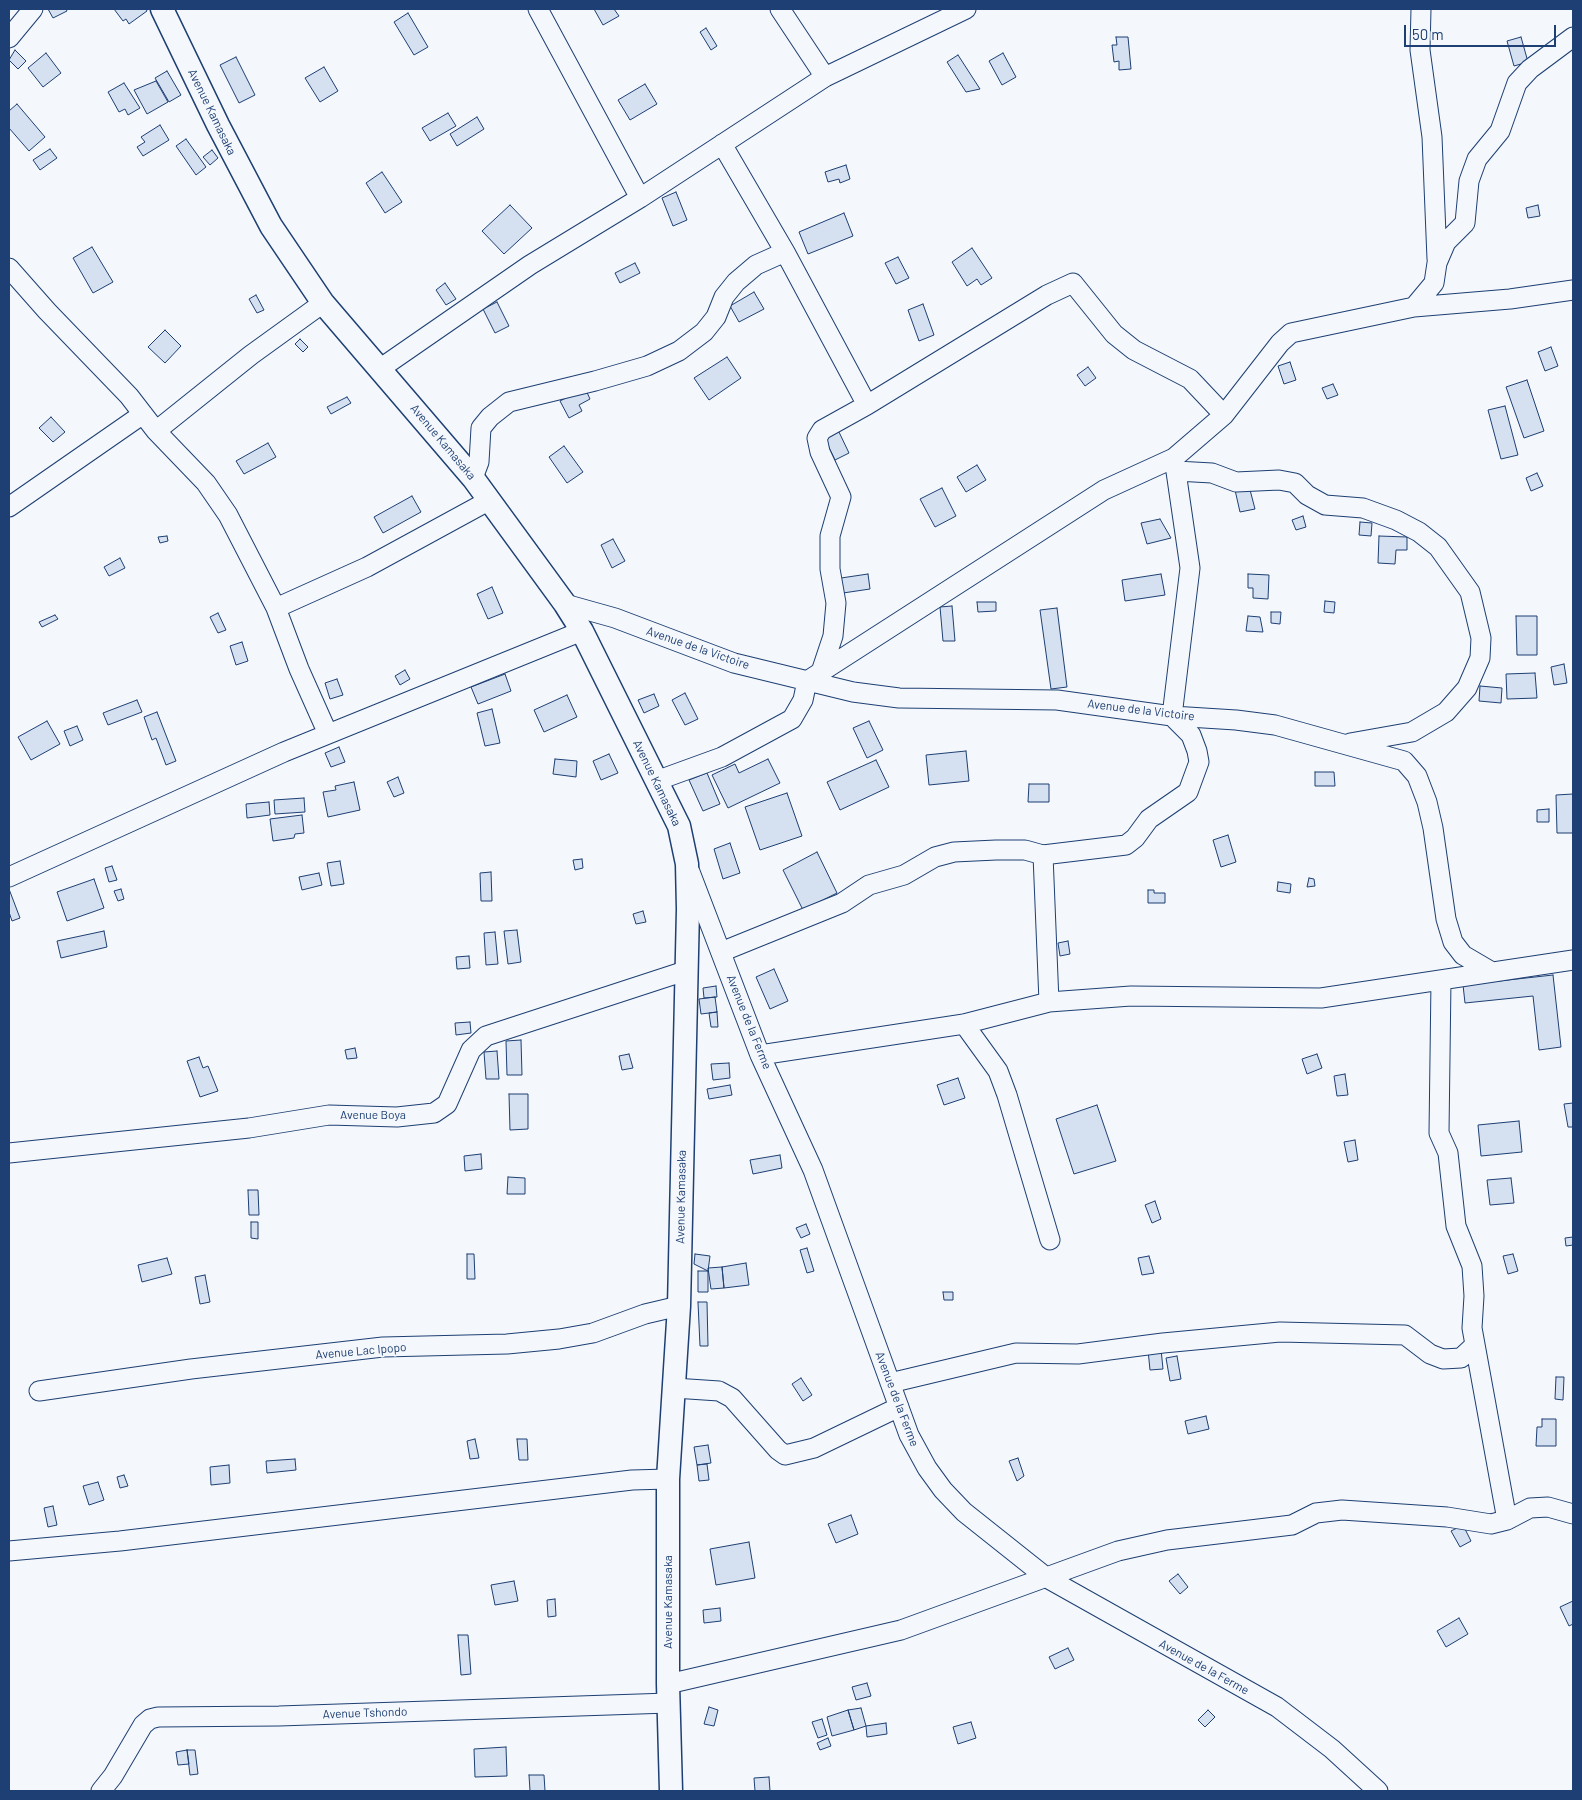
<!DOCTYPE html>
<html>
<head>
<meta charset="utf-8">
<style>
	body { margin:0 }
	#map { position:relative; width:1582px; height:1800px; overflow:hidden; background:#f4f7fb; font-family:Barlow,sans-serif }
	canvas { display:block }
	.frame { position:absolute; inset:0; border:10px solid #1d3f73; pointer-events:none }
	.scale { position:absolute; left:1404px; top:25px; width:152px; height:22px; box-sizing:border-box; border:2px solid #1d3f73; border-top:0; padding-left:6px; font-size:15px; line-height:18px; white-space:nowrap; color:#1d3f73; -webkit-text-stroke:4px #f4f7fb; paint-order:stroke }
</style>
</head>
<body>
<div id="map">
<canvas width="1582" height="1800"></canvas>
<div class="frame"></div>
<div class="scale">50 m</div>
</div>
<script>
const ctx = document.querySelector('canvas').getContext('2d');
ctx.lineJoin = 'round';
function fill(path, color) {
  ctx.fillStyle = color;
  ctx.fill(path, 'evenodd');
}
function poly(rows) {
  const path = new Path2D();
  for (const r of rows) {
    path.moveTo(r[0], r[1]);
    for (let i = 2; i < r.length; i += 2) path.lineTo(r[i], r[i + 1]);
  }
  return path;
}
function strokePath(path, color, width, dash) {
  ctx.strokeStyle = color;
  ctx.lineWidth = width;
  ctx.lineCap = dash ? 'butt' : 'round';
  ctx.setLineDash(dash || []);
  ctx.stroke(path);
}
function label(font, color, halo, rows, align = 'center') {
  ctx.font = font + ' Barlow,sans-serif';
  ctx.lineWidth = 4;
  ctx.setLineDash([]);
  ctx.textBaseline = 'middle';
  ctx.strokeStyle = halo;
  ctx.fillStyle = color;
  for (const [text, x, y, turn = 0] of rows) {
    ctx.save();
    ctx.translate(x, y);
    ctx.rotate((+turn || 0) * Math.PI / 180);
    ctx.textAlign = isNaN(turn) ? turn : align;
    if (halo) ctx.strokeText(text, 0, 0);
    ctx.fillText(text, 0, 0);
    ctx.restore();
  }
}
const building = poly([
	[48,9,66,9,67,11,53,18,48,9],
	[114,9,146,9,147,11,129,24,126,19,123,21,114,9],
	[594,9,614,9,619,16,603,25,594,9],
	[408,13,428,47,414,55,394,22,408,13],
	[706,28,717,46,711,50,700,32,706,28],
	[1116,37,1128,37,1131,69,1119,70,1119,61,1114,62,1112,45,1117,45,1116,37],
	[1521,37,1528,62,1514,66,1507,41,1521,37],
	[15,50,26,61,18,69,9,60,15,50],
	[46,53,61,73,43,87,28,68,46,53],
	[1003,53,1016,77,1002,85,989,61,1003,53],
	[958,55,980,89,966,92,947,62,958,55],
	[236,57,255,95,239,103,220,65,236,57],
	[324,67,338,91,320,102,305,78,324,67],
	[167,71,181,95,169,102,155,78,167,71],
	[156,81,168,102,147,114,134,90,156,81],
	[124,83,140,108,128,115,125,109,119,112,108,92,124,83],
	[645,84,657,104,630,120,618,100,645,84],
	[17,104,45,137,29,151,9,128,9,111,17,104],
	[448,113,456,126,430,141,422,128,448,113],
	[477,117,484,129,457,146,450,134,477,117],
	[160,125,169,140,143,156,137,147,145,142,141,137,160,125],
	[186,139,206,167,196,175,176,146,186,139],
	[50,149,57,158,40,170,33,160,50,149],
	[212,150,218,158,210,165,203,157,212,150],
	[846,165,850,179,840,183,839,179,828,182,825,172,846,165],
	[382,172,402,202,385,213,366,183,382,172],
	[676,192,687,220,673,226,662,198,676,192],
	[510,205,532,228,504,254,482,231,510,205],
	[1538,205,1540,216,1528,218,1526,208,1538,205],
	[844,213,853,236,808,254,799,232,844,213],
	[92,247,113,282,93,293,73,258,92,247],
	[972,248,992,278,981,285,977,279,967,286,952,262,972,248],
	[898,257,909,278,896,284,885,263,898,257],
	[635,263,640,273,620,283,615,273,635,263],
	[445,283,456,299,446,305,436,290,445,283],
	[754,292,764,309,739,322,730,306,754,292],
	[256,295,264,310,257,313,249,299,256,295],
	[497,302,509,326,495,333,483,309,497,302],
	[923,304,934,335,919,341,908,310,923,304],
	[165,330,181,346,165,363,148,347,165,330],
	[300,339,308,347,303,352,295,344,300,339],
	[1551,347,1558,366,1545,371,1538,352,1551,347],
	[727,357,741,378,709,400,694,378,727,357],
	[1290,362,1296,380,1284,384,1278,366,1290,362],
	[1088,367,1096,378,1085,386,1077,375,1088,367],
	[1527,380,1544,431,1524,438,1506,387,1527,380],
	[1333,384,1338,395,1327,399,1322,388,1333,384],
	[585,388,590,399,579,405,582,411,569,418,560,401,585,388],
	[347,397,351,403,331,414,327,407,347,397],
	[1505,406,1518,455,1501,459,1488,410,1505,406],
	[51,417,65,432,53,442,39,428,51,417],
	[838,430,849,453,835,460,824,437,838,430],
	[268,443,276,457,244,474,236,461,268,443],
	[564,446,583,472,567,483,549,457,564,446],
	[977,465,986,480,966,492,957,477,977,465],
	[1537,473,1543,486,1531,491,1526,478,1537,473],
	[1249,486,1255,509,1240,512,1235,490,1249,486],
	[942,488,956,516,935,527,920,499,942,488],
	[412,496,421,512,383,533,374,517,412,496],
	[1303,516,1306,527,1296,530,1292,520,1303,516],
	[1160,519,1171,538,1147,544,1141,523,1160,519],
	[1360,522,1372,523,1371,536,1359,535,1360,522],
	[167,536,168,541,160,543,158,537,167,536],
	[1379,536,1407,537,1407,550,1396,550,1395,564,1378,563,1379,536],
	[613,539,625,561,612,568,601,545,613,539],
	[120,558,125,568,109,576,104,567,120,558],
	[868,574,870,589,843,593,841,578,868,574],
	[1161,574,1165,595,1125,601,1122,580,1161,574],
	[1248,574,1269,575,1268,599,1253,598,1253,588,1248,588,1248,574],
	[492,587,503,613,488,619,477,594,492,587],
	[1325,601,1335,602,1334,613,1324,612,1325,601],
	[977,602,996,602,996,611,978,612,977,602],
	[952,606,955,641,943,641,940,607,952,606],
	[1057,608,1067,687,1051,689,1040,610,1057,608],
	[1271,612,1281,612,1280,624,1271,623,1271,612],
	[218,613,226,630,218,633,210,617,218,613],
	[55,615,58,619,42,627,39,622,55,615],
	[1248,616,1260,617,1263,632,1246,631,1248,616],
	[1516,616,1537,616,1537,655,1517,655,1516,616],
	[242,642,248,661,236,665,230,646,242,642],
	[1564,664,1567,683,1554,685,1551,667,1564,664],
	[405,670,410,679,400,685,395,676,405,670],
	[1535,673,1537,698,1507,699,1506,674,1535,673],
	[505,674,511,691,478,704,471,687,505,674],
	[337,679,343,695,330,699,325,683,337,679],
	[1480,686,1502,688,1501,703,1479,701,1480,686],
	[685,693,698,719,685,725,672,700,685,693],
	[654,694,659,706,644,713,638,700,654,694],
	[567,695,577,717,544,732,534,710,567,695],
	[137,700,142,712,108,725,103,713,137,700],
	[492,709,500,743,485,746,477,713,492,709],
	[157,712,176,761,166,765,156,738,152,740,144,717,157,712],
	[47,721,60,744,31,760,18,737,47,721],
	[869,721,883,750,867,758,853,728,869,721],
	[77,726,83,740,70,746,64,731,77,726],
	[339,747,345,762,331,767,325,753,339,747],
	[966,751,969,781,929,785,926,755,966,751],
	[609,754,618,773,601,780,593,761,609,754],
	[555,759,577,761,576,777,553,774,555,759],
	[768,759,780,783,728,808,712,775,735,764,739,773,768,759],
	[876,760,889,787,840,810,827,782,876,760],
	[1315,772,1334,772,1335,786,1315,786,1315,772],
	[707,773,720,804,703,811,689,780,707,773],
	[398,777,404,793,394,797,387,782,398,777],
	[354,782,360,810,328,817,323,792,336,790,335,786,354,782],
	[1029,784,1049,784,1049,802,1028,802,1029,784],
	[787,793,802,836,760,850,745,807,787,793],
	[1573,794,1573,833,1557,833,1556,795,1573,794],
	[304,798,305,812,275,814,274,800,304,798],
	[269,802,270,815,247,818,246,804,269,802],
	[1549,809,1549,822,1537,822,1537,810,1549,809],
	[302,815,304,833,295,834,294,838,273,841,270,819,302,815],
	[1228,835,1236,862,1221,867,1213,840,1228,835],
	[730,843,740,873,723,879,714,849,730,843],
	[817,852,837,893,803,910,783,870,817,852],
	[582,859,583,868,575,870,573,860,582,859],
	[340,861,344,884,331,886,327,863,340,861],
	[112,866,117,880,109,882,105,868,112,866],
	[491,872,492,901,481,901,480,873,491,872],
	[319,873,322,885,302,890,299,877,319,873],
	[1309,878,1314,879,1315,886,1307,887,1309,878],
	[94,879,104,908,67,921,57,892,94,879],
	[1278,882,1291,884,1290,893,1277,891,1278,882],
	[9,889,20,918,12,921,9,912,9,889],
	[121,889,124,899,118,901,114,891,121,889],
	[1148,890,1154,890,1154,893,1165,893,1165,903,1148,903,1148,890],
	[643,911,646,922,636,924,633,914,643,911],
	[517,930,521,962,508,964,504,931,517,930],
	[104,931,107,947,61,958,57,941,104,931],
	[495,932,498,964,486,965,484,933,495,932],
	[1068,941,1070,954,1060,956,1058,943,1068,941],
	[469,956,470,968,457,969,456,957,469,956],
	[774,969,788,1001,770,1009,756,977,774,969],
	[1553,975,1561,1047,1539,1050,1533,996,1465,1003,1463,985,1553,975],
	[716,986,717,997,704,998,703,988,716,986],
	[715,997,717,1012,701,1014,699,999,715,997],
	[717,1012,718,1027,711,1027,709,1013,717,1012],
	[470,1022,471,1033,456,1035,455,1023,470,1022],
	[521,1040,522,1075,507,1075,506,1041,521,1040],
	[355,1048,357,1058,347,1059,345,1050,355,1048],
	[497,1051,499,1079,486,1079,484,1052,497,1051],
	[629,1054,633,1068,622,1070,619,1056,629,1054],
	[1317,1054,1322,1068,1307,1074,1302,1059,1317,1054],
	[199,1057,203,1068,208,1066,218,1091,200,1097,187,1061,199,1057],
	[729,1063,730,1078,713,1080,711,1064,729,1063],
	[1345,1074,1348,1095,1337,1096,1334,1076,1345,1074],
	[958,1078,965,1098,944,1105,937,1085,958,1078],
	[730,1085,732,1095,709,1099,707,1089,730,1085],
	[509,1094,528,1094,528,1129,510,1130,509,1094],
	[1573,1103,1573,1127,1568,1127,1564,1104,1573,1103],
	[1097,1105,1116,1161,1074,1174,1056,1119,1097,1105],
	[1519,1121,1522,1152,1481,1156,1478,1125,1519,1121],
	[1355,1140,1358,1160,1348,1162,1344,1142,1355,1140],
	[481,1154,482,1169,465,1171,464,1156,481,1154],
	[780,1155,782,1168,753,1174,750,1160,780,1155],
	[508,1177,525,1178,525,1194,507,1194,508,1177],
	[1511,1178,1514,1203,1490,1205,1487,1180,1511,1178],
	[248,1190,258,1190,259,1215,249,1215,248,1190],
	[1155,1201,1161,1219,1152,1223,1145,1205,1155,1201],
	[251,1222,258,1222,258,1239,251,1238,251,1222],
	[806,1224,810,1234,801,1238,796,1228,806,1224],
	[1573,1237,1573,1245,1566,1246,1565,1238,1573,1237],
	[807,1248,814,1271,807,1273,800,1250,807,1248],
	[467,1254,474,1254,475,1279,467,1279,467,1254],
	[695,1254,710,1256,708,1271,694,1264,695,1254],
	[1513,1254,1518,1271,1508,1274,1503,1256,1513,1254],
	[1149,1256,1154,1273,1142,1275,1138,1258,1149,1256],
	[167,1258,172,1274,142,1282,138,1265,167,1258],
	[746,1263,749,1285,724,1288,722,1267,746,1263],
	[722,1267,724,1288,711,1289,708,1268,722,1267],
	[698,1271,708,1271,708,1292,698,1292,698,1271],
	[205,1275,210,1302,200,1304,195,1277,205,1275],
	[943,1292,953,1292,953,1300,944,1300,943,1292],
	[698,1302,707,1302,708,1346,700,1346,698,1302],
	[1161,1349,1163,1369,1150,1370,1148,1350,1161,1349],
	[1177,1356,1181,1379,1170,1381,1166,1358,1177,1356],
	[1556,1377,1564,1377,1563,1400,1555,1399,1556,1377],
	[801,1378,812,1395,803,1401,792,1384,801,1378],
	[1206,1416,1209,1429,1188,1434,1185,1421,1206,1416],
	[1542,1419,1556,1419,1556,1446,1536,1446,1537,1427,1542,1427,1542,1419],
	[475,1439,479,1458,470,1459,467,1441,475,1439],
	[517,1439,527,1439,528,1460,519,1460,517,1439],
	[708,1445,711,1463,697,1465,694,1447,708,1445],
	[1018,1458,1024,1476,1017,1481,1009,1461,1018,1458],
	[295,1459,296,1470,267,1473,266,1461,295,1459],
	[707,1464,709,1480,699,1481,697,1465,707,1464],
	[229,1465,230,1483,211,1485,210,1467,229,1465],
	[124,1475,128,1486,120,1488,117,1477,124,1475],
	[98,1482,104,1500,89,1505,83,1486,98,1482],
	[53,1506,57,1525,48,1527,44,1508,53,1506],
	[851,1515,858,1534,836,1543,828,1524,851,1515],
	[1463,1525,1471,1541,1460,1547,1451,1531,1463,1525],
	[749,1542,755,1578,716,1585,710,1549,749,1542],
	[1178,1574,1188,1587,1180,1594,1169,1581,1178,1574],
	[514,1581,518,1601,495,1605,491,1585,514,1581],
	[555,1599,556,1616,548,1617,547,1600,555,1599],
	[1573,1601,1573,1624,1569,1626,1560,1607,1573,1601],
	[720,1608,721,1621,704,1623,703,1610,720,1608],
	[1459,1618,1468,1634,1446,1647,1437,1631,1459,1618],
	[458,1635,468,1635,471,1674,461,1675,458,1635],
	[1068,1648,1074,1660,1055,1669,1049,1657,1068,1648],
	[867,1683,871,1696,856,1700,852,1687,867,1683],
	[709,1707,718,1710,714,1726,704,1724,709,1707],
	[861,1708,866,1726,854,1730,848,1710,861,1708],
	[848,1710,854,1730,832,1736,827,1717,848,1710],
	[1208,1710,1215,1717,1205,1727,1198,1720,1208,1710],
	[822,1719,827,1735,818,1738,812,1722,822,1719],
	[971,1722,976,1738,958,1744,953,1727,971,1722],
	[886,1723,887,1734,867,1737,866,1726,886,1723],
	[828,1738,831,1746,820,1750,817,1743,828,1738],
	[506,1747,507,1776,475,1777,474,1749,506,1747],
	[187,1750,195,1750,198,1774,190,1775,187,1750],
	[187,1750,189,1764,178,1765,176,1752,187,1750],
	[529,1775,544,1775,545,1791,530,1791,529,1775],
	[769,1777,770,1791,755,1791,754,1778,769,1777]
]);
fill(building, '#d5e0f0');
strokePath(building, '#1d3f73', 1);
const minor = poly([
	[538,9,640,198],
	[780,9,825,77],
	[1421,9,1420,50,1432,137,1437,259],
	[9,38,33,9],
	[722,144,785,252,867,405,1047,295,1073,283,1114,334,1134,350,1190,379,1224,415],
	[9,268,47,311,129,396,156,431,206,483,228,515,276,608,299,669,328,734],
	[1414,307,1434,283,1437,263,1446,242,1465,223,1469,181,1477,159,1500,131,1517,83,1530,69,1573,37],
	[381,368,530,265,640,198,825,77,966,9],
	[156,431,251,355,323,303],
	[1176,471,1212,473,1236,482,1279,480,1295,483,1307,495,1325,505,1363,508,1396,520,1419,532,1438,547,1470,592,1481,638,1480,658,1467,688,1446,712,1412,732,1350,743],
	[473,478,479,462,481,428,490,417,509,402,595,381,647,366,679,351,704,332,716,317,724,297,736,282,756,265,785,252],
	[9,507,143,414],
	[565,604,615,618,734,663,853,692,899,698,1057,700,1172,716,1236,720,1275,725,1404,761,1417,776,1427,802,1433,828,1446,919,1453,942,1463,955,1492,972],
	[276,608,367,567,490,500],
	[821,672,833,636,836,603,830,569,830,536,841,497,820,452,817,438,822,430,867,405],
	[656,781,722,757,792,719,803,700,807,681,1104,490,1174,458,1224,415,1280,343,1291,333,1414,307,1510,299,1573,290],
	[1043,855,1049,1002],
	[690,872,760,1055,813,1170,909,1435,927,1468,943,1490,964,1512,1047,1578,1277,1707,1332,1749,1378,1791],
	[9,877,284,752,582,631],
	[721,952,842,903,869,885,904,875,935,857,954,852,996,850,1025,850,1043,855,1126,845,1135,838,1149,819,1188,792,1199,762,1197,751,1191,735,1172,716,1190,568,1174,458],
	[1441,980,1439,1133,1448,1153,1456,1226,1472,1266,1474,1296,1472,1328,1507,1520],
	[964,1024,998,1071,1007,1095,1050,1240],
	[760,1055,964,1024,1049,1002,1131,996,1321,998,1573,960],
	[9,1153,249,1128,329,1115,397,1117,434,1113,447,1104,471,1050,486,1036,685,971],
	[890,1383,1016,1353,1078,1354,1163,1343,1280,1332,1405,1335,1430,1354,1443,1359,1461,1358,1475,1345],
	[674,1388,719,1391,732,1398,778,1450,785,1455,814,1448,899,1407],
	[39,1391,191,1369,383,1347,507,1344,559,1339,593,1333,645,1314,679,1306],
	[9,1551,120,1541,632,1480,668,1479],
	[668,1684,901,1630,1118,1551,1167,1540,1292,1525,1316,1513,1342,1510,1447,1517,1491,1524,1507,1520,1530,1508,1548,1507,1573,1514],
	[101,1791,113,1776,143,1725,150,1719,158,1717,279,1716,669,1703]
]);
const tertiary = poly([
	[162,9,218,125,271,226,323,303,473,478,565,604,582,631,679,826,687,864,688,909,679,1306,668,1479,668,1684,671,1791]
]);
strokePath(minor, '#1d3f73', 21);
strokePath(tertiary, '#1d3f73', 25);
strokePath(minor, '#f4f7fb', 19);
strokePath(tertiary, '#f4f7fb', 22);
label('12px', '#1d3f73', '#f4f7fb', [
	["Avenue Kamasaka",212,112,64],
	["Avenue Kamasaka",443,442,50],
	["Avenue de la Victoire",698,648,19],
	["Avenue de la Victoire",1141,710,7],
	["Avenue Kamasaka",657,783,64],
	["Avenue de la Ferme",749,1022,68],
	["Avenue Boya",373,1115],
	["Avenue Kamasaka",681,1197,-89],
	["Avenue Lac Ipopo",361,1351,-5],
	["Avenue de la Ferme",897,1399,69],
	["Avenue Kamasaka",668,1602,-90],
	["Avenue de la Ferme",1204,1667,29],
	["Avenue Tshondo",365,1713,-2]
]);
</script>
</body>
</html>
